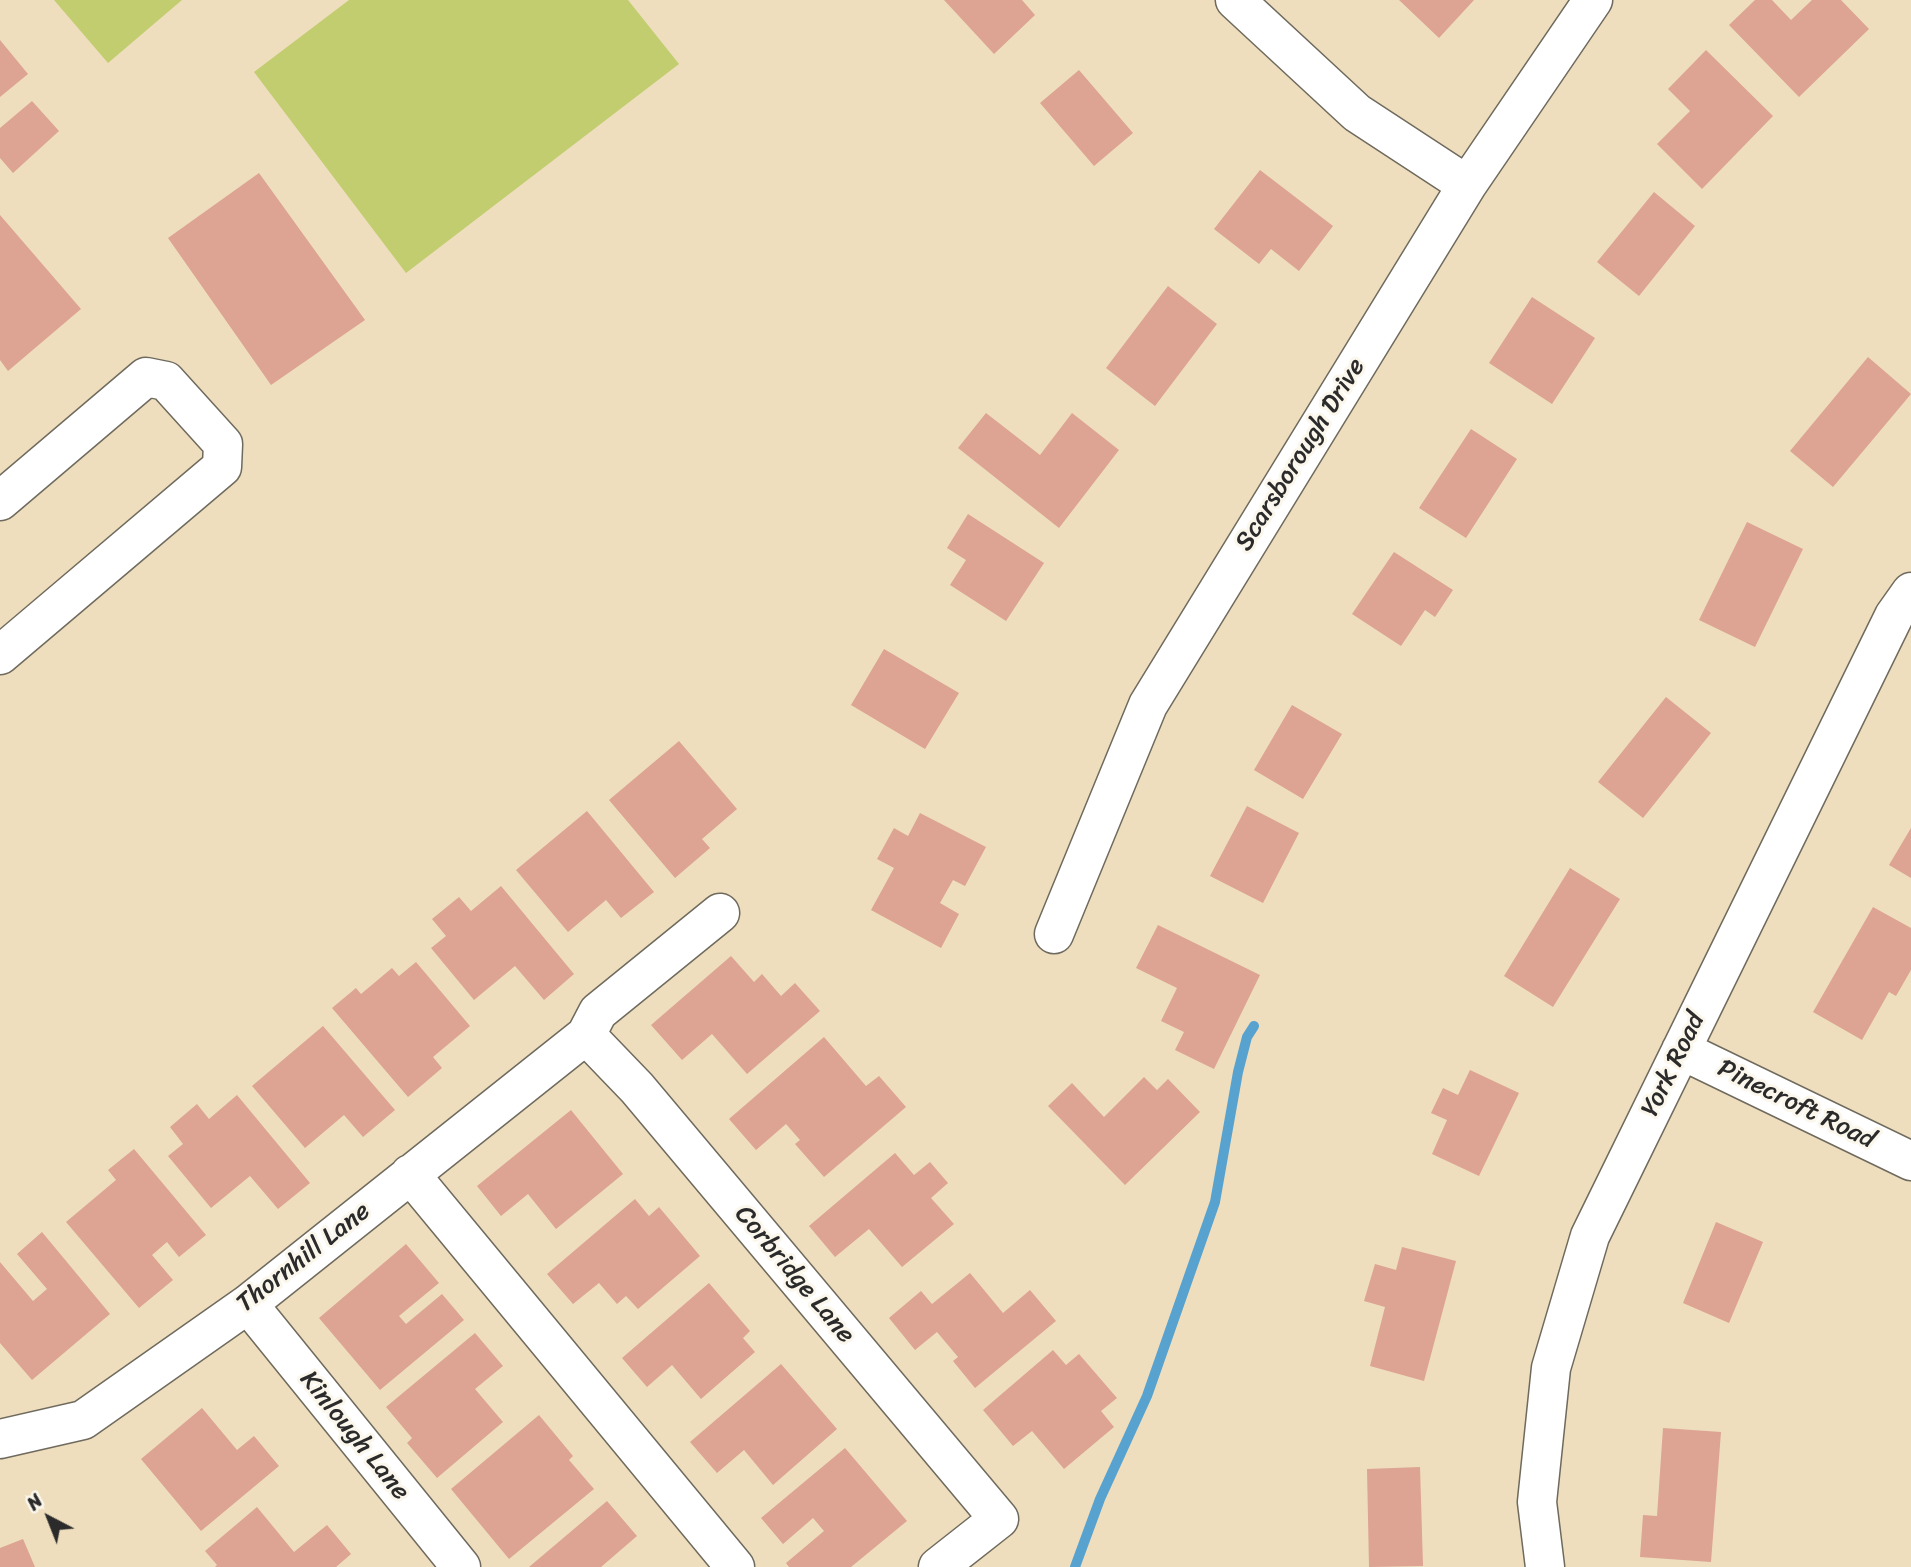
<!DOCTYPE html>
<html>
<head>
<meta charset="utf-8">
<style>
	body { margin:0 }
	#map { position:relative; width:1911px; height:1567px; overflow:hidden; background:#eedebd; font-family:Sriracha,sans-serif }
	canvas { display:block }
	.north { position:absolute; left:14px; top:1483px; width:70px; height:70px; -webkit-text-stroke:5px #fbf7ec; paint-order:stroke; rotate:318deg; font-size:19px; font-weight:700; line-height:28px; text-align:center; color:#2b2b2b }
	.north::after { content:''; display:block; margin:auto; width:24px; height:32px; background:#2b2b2b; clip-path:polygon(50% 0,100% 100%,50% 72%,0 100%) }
</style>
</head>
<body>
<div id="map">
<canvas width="1911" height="1567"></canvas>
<div class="north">N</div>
</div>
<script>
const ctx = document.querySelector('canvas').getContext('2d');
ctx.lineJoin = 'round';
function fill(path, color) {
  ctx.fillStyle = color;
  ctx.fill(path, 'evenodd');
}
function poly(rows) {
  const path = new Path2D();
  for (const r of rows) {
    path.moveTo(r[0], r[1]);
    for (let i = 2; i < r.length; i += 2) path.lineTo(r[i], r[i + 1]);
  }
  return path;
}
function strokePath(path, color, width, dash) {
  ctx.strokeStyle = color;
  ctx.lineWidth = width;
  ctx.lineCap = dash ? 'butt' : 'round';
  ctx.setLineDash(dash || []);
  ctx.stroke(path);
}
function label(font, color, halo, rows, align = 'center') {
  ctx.font = font + ' Sriracha,sans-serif';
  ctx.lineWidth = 6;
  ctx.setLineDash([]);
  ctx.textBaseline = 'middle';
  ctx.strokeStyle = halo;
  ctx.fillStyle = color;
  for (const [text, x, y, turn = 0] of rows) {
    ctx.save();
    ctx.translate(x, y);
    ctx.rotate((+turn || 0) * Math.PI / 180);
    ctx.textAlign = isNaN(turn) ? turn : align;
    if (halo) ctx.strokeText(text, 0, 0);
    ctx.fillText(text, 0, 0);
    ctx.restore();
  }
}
fill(poly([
	[54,0,182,0,108,63],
	[349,0,628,0,679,64,406,273,254,72]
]), '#c1cd6f');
strokePath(poly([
	[1075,1567,1100,1499,1147,1396,1215,1202,1238,1072,1247,1037,1254,1026]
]), '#58a2cf', 10);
fill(poly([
	[944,0,1022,0,1035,15,994,54],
	[1399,0,1474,0,1439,38],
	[1755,0,1772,0,1791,20,1812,0,1841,0,1869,29,1799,97,1729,25],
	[0,40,28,74,0,97],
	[1706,50,1773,116,1702,189,1657,144,1690,111,1668,89],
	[1079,70,1133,133,1094,166,1040,103],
	[32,101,59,131,13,173,0,158,0,128],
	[1260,170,1333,226,1299,271,1271,249,1259,264,1214,229],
	[259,173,365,320,271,385,168,238],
	[1654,192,1695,226,1639,296,1597,262],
	[0,215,81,309,8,371,0,360],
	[1168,286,1217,324,1155,406,1106,368],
	[1532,297,1595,338,1552,404,1489,363],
	[1868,357,1911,394,1833,487,1790,451],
	[986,413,1040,455,1072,413,1119,450,1059,528,958,448],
	[1471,429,1517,459,1466,538,1419,508],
	[968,514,1044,563,1006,621,950,585,966,560,947,548],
	[1747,522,1803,549,1755,647,1699,620],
	[1394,552,1453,590,1435,617,1425,610,1401,646,1352,614],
	[884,649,959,693,925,749,851,705],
	[1666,697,1711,733,1643,818,1598,782],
	[1292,705,1342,734,1303,799,1254,770],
	[679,741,737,809,702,839,710,848,675,878,609,800],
	[1247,806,1299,833,1263,903,1210,876],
	[587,811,654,892,621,918,606,900,568,932,516,870],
	[920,813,986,847,965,886,953,880,940,903,959,914,941,948,871,910,894,868,877,859,894,828,908,836],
	[1911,828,1911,878,1889,865],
	[1570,868,1620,899,1553,1007,1504,976],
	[501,886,574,974,544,1000,515,966,474,1000,431,948,446,936,432,919,459,897,471,911],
	[1873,907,1911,928,1911,970,1896,996,1889,992,1862,1040,1813,1012],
	[1158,925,1260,975,1214,1069,1175,1050,1184,1032,1161,1021,1177,988,1136,968],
	[731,956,754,982,762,974,781,996,795,983,820,1011,747,1074,712,1034,682,1060,651,1025],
	[416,962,470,1026,433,1057,442,1068,408,1097,332,1008,356,988,361,994,392,968,399,976],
	[323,1026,395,1110,363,1137,344,1115,305,1148,252,1086],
	[824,1037,866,1086,879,1076,906,1107,824,1177,795,1144,800,1140,786,1124,756,1150,729,1119],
	[1470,1070,1519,1093,1479,1176,1432,1154,1447,1120,1431,1113,1443,1088,1458,1095],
	[1144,1077,1157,1090,1168,1079,1200,1112,1125,1185,1048,1106,1072,1083,1104,1117],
	[237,1095,310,1183,278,1209,250,1176,211,1208,168,1156,183,1144,170,1127,197,1104,209,1119],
	[571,1110,623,1174,556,1229,528,1194,501,1216,477,1186],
	[134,1149,206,1235,179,1257,167,1242,152,1255,173,1280,139,1308,66,1222,116,1180,108,1170],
	[895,1153,914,1175,930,1162,948,1183,931,1198,954,1224,902,1267,869,1229,835,1257,809,1226],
	[635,1199,649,1216,659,1207,700,1256,638,1309,626,1296,617,1304,599,1283,573,1304,547,1274],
	[1716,1222,1763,1242,1729,1323,1683,1303],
	[42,1232,110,1314,32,1380,0,1343,0,1262,33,1301,47,1289,17,1254],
	[406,1244,439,1283,399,1316,406,1324,442,1294,464,1320,380,1390,319,1318],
	[1402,1247,1456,1261,1424,1381,1370,1366,1385,1307,1364,1301,1375,1264,1396,1270],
	[970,1273,1003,1313,1030,1290,1056,1321,975,1388,953,1361,958,1357,937,1332,915,1350,889,1318,921,1291,932,1304],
	[709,1283,750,1331,743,1338,755,1352,701,1399,672,1365,647,1387,622,1358],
	[475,1333,503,1366,475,1389,503,1422,437,1478,407,1443,412,1438,386,1407],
	[1053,1350,1066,1365,1079,1354,1117,1398,1101,1411,1114,1427,1064,1469,1032,1431,1013,1446,983,1410],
	[781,1364,837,1429,773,1485,744,1450,717,1473,690,1442],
	[202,1408,237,1450,254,1436,279,1466,201,1531,141,1459],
	[539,1415,573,1456,569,1460,594,1489,509,1559,451,1489],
	[1663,1428,1721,1432,1711,1562,1640,1557,1643,1515,1657,1516],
	[845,1448,907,1521,851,1567,789,1567,786,1563,824,1531,813,1518,783,1544,761,1518],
	[1420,1467,1423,1566,1369,1567,1367,1469],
	[607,1501,637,1536,601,1567,529,1567],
	[257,1507,294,1552,327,1525,351,1554,336,1567,215,1567,217,1565,205,1551],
	[23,1539,35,1567,0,1567,0,1548]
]), '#dda393');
const minor = poly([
	[1235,0,1357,113,1467,185],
	[0,501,146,377,166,381,223,444,222,467,0,655],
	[1054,934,1148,705,1467,185,1593,0],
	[586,1035,637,1088,999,1519,938,1567],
	[1681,1050,1911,1161],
	[410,1174,735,1567],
	[248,1304,461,1567],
	[0,1439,83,1420,248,1304,586,1035,598,1012,720,913],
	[1545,1567,1537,1502,1551,1368,1590,1236,1894,616,1911,592]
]);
strokePath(minor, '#6f6a5e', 41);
strokePath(minor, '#fff', 38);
label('26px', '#2b2b2b', '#fbf7ec', [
	["Scarsborough Drive",1301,455,-58],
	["York Road",1674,1065,-64],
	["Pinecroft Road",1796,1105,26],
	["Thornhill Lane",304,1258,-38],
	["Corbridge Lane",794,1275,50],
	["Kinlough Lane",354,1436,51]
]);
</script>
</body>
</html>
